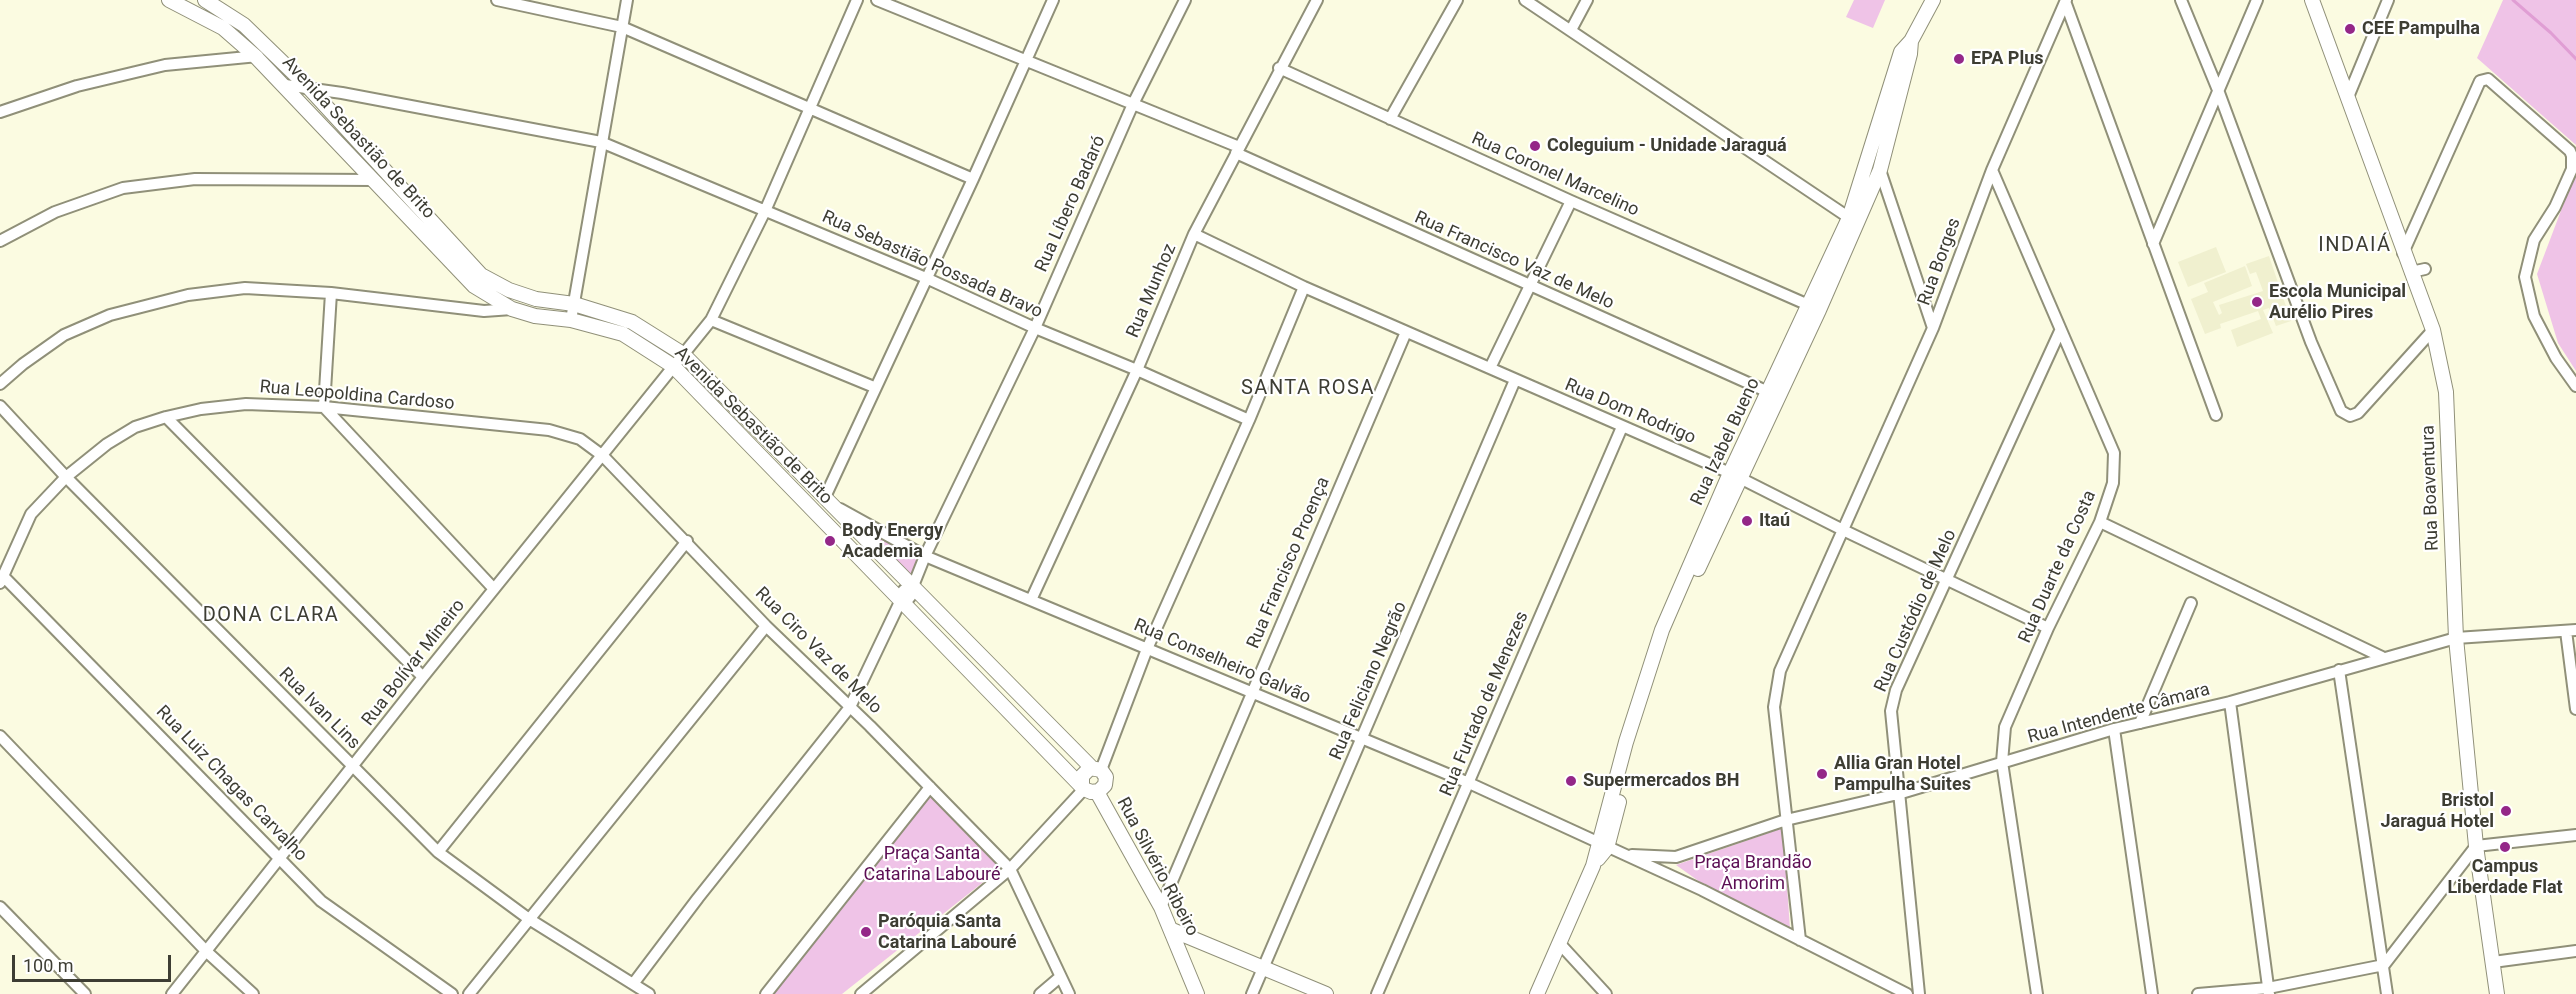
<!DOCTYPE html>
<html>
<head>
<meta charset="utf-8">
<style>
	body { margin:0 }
	#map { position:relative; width:2576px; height:994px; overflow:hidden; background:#fbfbe1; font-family:Roboto,sans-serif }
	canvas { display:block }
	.scale { position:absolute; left:12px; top:955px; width:159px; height:27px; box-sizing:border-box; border:3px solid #3d3d33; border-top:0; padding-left:8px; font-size:18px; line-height:21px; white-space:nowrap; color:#3d3d33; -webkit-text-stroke:4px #fff; paint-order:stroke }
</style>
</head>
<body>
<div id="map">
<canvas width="2576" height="994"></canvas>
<div class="scale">100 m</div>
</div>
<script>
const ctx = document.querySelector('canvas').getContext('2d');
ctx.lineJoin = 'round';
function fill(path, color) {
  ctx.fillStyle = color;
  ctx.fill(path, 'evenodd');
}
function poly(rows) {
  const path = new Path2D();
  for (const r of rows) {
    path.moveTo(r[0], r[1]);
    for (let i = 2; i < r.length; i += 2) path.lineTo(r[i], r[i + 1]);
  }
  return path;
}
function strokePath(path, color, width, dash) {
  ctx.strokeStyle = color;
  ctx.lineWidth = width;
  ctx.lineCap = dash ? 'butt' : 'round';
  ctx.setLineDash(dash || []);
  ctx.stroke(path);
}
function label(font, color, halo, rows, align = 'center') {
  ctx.font = font + ' Roboto,sans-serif';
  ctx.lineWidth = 4.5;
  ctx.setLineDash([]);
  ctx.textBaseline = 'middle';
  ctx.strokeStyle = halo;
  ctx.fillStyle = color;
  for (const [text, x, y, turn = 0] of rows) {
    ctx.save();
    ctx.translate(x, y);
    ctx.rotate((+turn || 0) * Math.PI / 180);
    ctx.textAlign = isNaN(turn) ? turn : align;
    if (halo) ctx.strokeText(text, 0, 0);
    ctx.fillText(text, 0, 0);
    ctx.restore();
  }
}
fill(poly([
	[2216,247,2226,272,2188,287,2178,262],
	[2269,256,2291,321,2276,326,2269,308,2263,310,2273,333,2237,347,2231,330,2261,319,2258,311,2220,324,2221,328,2205,334,2191,299,2208,292,2204,283,2245,266,2252,286,2213,302,2219,315,2222,313,2219,305,2263,291,2256,272,2250,274,2246,264]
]), '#f0f0cf');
fill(poly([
	[1854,0,1885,0,1873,28,1846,17],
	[2503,0,2576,0,2576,145,2477,58],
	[2576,171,2576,371,2558,343,2537,274],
	[851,517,922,553,912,581],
	[930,795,1001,868,842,994,771,994],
	[1783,828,1790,929,1710,889,1676,865]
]), '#efc3e7');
strokePath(poly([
	[2513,0,2551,33,2576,59]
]), '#e09ed4', 3);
const minor = poly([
	[497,0,622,27,973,179],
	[877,0,1239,147],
	[1525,0,1854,221],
	[2181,0,2218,90,2311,342,2341,411,2350,416,2358,413,2433,330],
	[2066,4,2216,415],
	[1571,30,1587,0],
	[1279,68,1571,201,1813,307],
	[285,85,342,93,601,142,926,278,1035,328,1137,370,1249,420],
	[2348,97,2388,0],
	[0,112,77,86,165,65,258,56],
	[1390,119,1457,0],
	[1236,153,1775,395],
	[1880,170,1933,328],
	[1992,170,2114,453,2113,483,2100,522,2048,628,2005,727,2002,762,2037,994],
	[1194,234,1304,287,1730,473,1843,530,2048,628],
	[0,241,55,212,123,188,195,179,374,180],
	[2153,244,2257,0],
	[2403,253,2480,81,2488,79,2570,151,2572,156,2572,169,2555,207,2534,240,2525,277,2534,316,2556,358,2576,386],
	[2411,272,2425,269],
	[331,293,324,407,494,589],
	[571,320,627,0],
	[711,320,874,387],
	[1490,368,1571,201],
	[0,384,23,364,64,335,110,315,188,295,245,288,331,293,484,311,512,309],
	[0,406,66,477,438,852,529,919,649,994],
	[166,417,423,677],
	[825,497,973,179,1053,0],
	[840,509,925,556,1469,783,1702,890,1907,994],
	[2100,522,2382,657],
	[3,576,321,901,452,994],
	[0,583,31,514,66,477,107,444,135,427,166,417,201,409,246,404,324,407,549,430,580,439,603,456,766,626,870,726,1010,869,1069,994],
	[1031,600,1137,370,1194,234,1317,0],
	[900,602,906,602,913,593,913,586,925,556,1035,328,1133,104,1185,0],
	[2566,631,2576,709],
	[2339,670,2387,994],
	[2230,702,2269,994],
	[2140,723,2191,603],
	[2114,729,2152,994],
	[0,736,207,952,253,994],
	[1101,770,1147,649,1249,420,1304,287],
	[438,852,687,541],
	[1632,855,1676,857,1786,820,1898,794,2114,729,2230,702,2456,638,2576,630],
	[0,907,85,994],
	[1161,907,1406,332],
	[1800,940,1774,707,1780,671,1933,328,1992,170,2066,0],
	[1560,944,1606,994],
	[2493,962,2576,951],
	[633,984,698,898,850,707,900,602,899,597,904,590,913,586],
	[172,994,423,677,711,320,765,211,857,0],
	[469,994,766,626],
	[766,994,930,787],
	[861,994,1010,869,1084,789],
	[1040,994,1060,977],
	[1252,994,1515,380],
	[1377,994,1622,427],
	[1919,994,1891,711,1896,690,2060,331],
	[2198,994,2268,988,2384,965,2476,846,2576,835]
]);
const tertiary = poly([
	[169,0,223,28,255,56,474,286,512,309,535,316,571,320,623,334,673,366,1084,789,1091,792,1099,791,1105,785,1106,777,1101,770,1090,768,1082,776,1082,784],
	[205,0,244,25,310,89,481,275,509,290,536,299,574,304,632,322,683,354,1092,768],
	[2312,0,2433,330,2446,392,2456,638,2476,846,2497,994],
	[1698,569,1819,310,1880,170,1910,54,1911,41],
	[1097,792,1161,907,1197,994],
	[1598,859,1607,848,1619,802],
	[1172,930,1326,994],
	[1537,994,1593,866,1626,742,1662,630,1730,473,1849,218,1901,52,1911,41,1933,0]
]);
strokePath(minor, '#909079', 14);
strokePath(tertiary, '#909079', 16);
strokePath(minor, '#fff', 10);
strokePath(tertiary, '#fff', 14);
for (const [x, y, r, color] of [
	[2350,29,6,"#942788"],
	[1959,59,6,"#942788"],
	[1535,146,6,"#942788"],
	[2257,302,6,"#942788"],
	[1747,521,6,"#942788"],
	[830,541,6,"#942788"],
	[1822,774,6,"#942788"],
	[1571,781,6,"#942788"],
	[2506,811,6,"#942788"],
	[2505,847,6,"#942788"],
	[866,932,6,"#942788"]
]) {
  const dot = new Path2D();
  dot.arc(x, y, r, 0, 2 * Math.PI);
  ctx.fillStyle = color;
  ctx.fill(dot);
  strokePath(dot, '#fff', 2);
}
label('bold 18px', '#3d3d33', '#fff', [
	["CEE Pampulha",2362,29],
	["EPA Plus",1971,59],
	["Coleguium - Unidade Jaraguá",1547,146],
	["Escola Municipal",2269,292],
	["Aurélio Pires",2269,313],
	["Itaú",1759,521],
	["Body Energy",842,531],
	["Academia",842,552],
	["Allia Gran Hotel",1834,764],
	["Pampulha Suites",1834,785],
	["Supermercados BH",1583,781],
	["Bristol",2494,801,"right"],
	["Jaraguá Hotel",2494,822,"right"],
	["Campus",2505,867,"center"],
	["Liberdade Flat",2505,888,"center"],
	["Paróquia Santa",878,922],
	["Catarina Labouré",878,943]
], 'left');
label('18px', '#3d3d33', '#fff', [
	["Avenida Sebastião de Brito",358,138,47],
	["Rua Coronel Marcelino",1555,175,24],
	["Rua Líbero Badaró",1071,204,-66],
	["Rua Francisco Vaz de Melo",1514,261,24],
	["Rua Borges",1940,262,-70],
	["Rua Sebastião Possada Bravo",932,265,24],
	["Rua Munhoz",1152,291,-67],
	["Rua Leopoldina Cardoso",357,396,5],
	["Rua Dom Rodrigo",1630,412,23],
	["Avenida Sebastião de Brito",753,426,45],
	["Rua Izabel Bueno",1726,442,-65],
	["Rua Boaventura",2431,488,-92],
	["Rua Francisco Proença",1289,563,-67],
	["Rua Duarte da Costa",2058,567,-66],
	["Rua Custódio de Melo",1916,611,-66],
	["Rua Ciro Vaz de Melo",818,651,45],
	["Rua Conselheiro Galvão",1222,662,23],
	["Rua Bolívar Mineiro",414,663,-52],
	["Rua Feliciano Negrão",1369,681,-67],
	["Rua Furtado de Menezes",1485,704,-67],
	["Rua Ivan Lins",319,709,45],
	["Rua Intendente Câmara",2119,714,-15],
	["Rua Luiz Chagas Carvalho",231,784,46],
	["Rua Silvério Ribeiro",1157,867,62]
]);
label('18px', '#5c0e54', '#fff', [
	["Praça Santa",932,854],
	["Catarina Labouré",932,875],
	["Praça Brandão",1753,863],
	["Amorim",1753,884]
]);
ctx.letterSpacing = '1.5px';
label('20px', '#3d3d33', '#fff', [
	["INDAIÁ",2355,246],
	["SANTA ROSA",1308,389],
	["DONA CLARA",271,616]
]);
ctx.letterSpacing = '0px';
</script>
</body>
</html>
